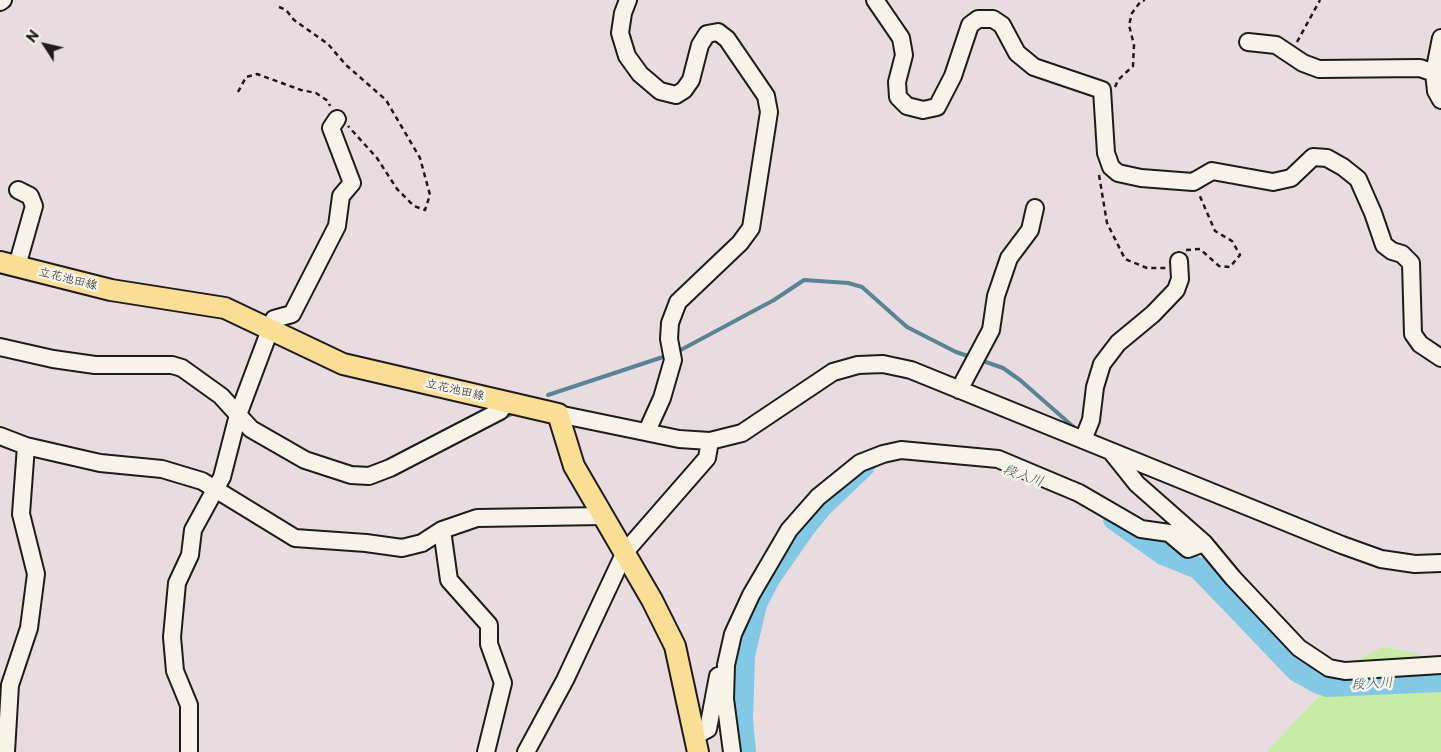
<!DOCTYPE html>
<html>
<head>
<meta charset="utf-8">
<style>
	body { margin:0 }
	#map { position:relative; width:1441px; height:752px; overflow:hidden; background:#e9dce1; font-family:"Playpen Sans",sans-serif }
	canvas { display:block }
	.north { position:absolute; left:20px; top:20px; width:50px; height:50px; -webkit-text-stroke:4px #f7f3e8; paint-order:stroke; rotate:305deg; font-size:14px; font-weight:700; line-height:20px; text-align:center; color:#1c1c1c }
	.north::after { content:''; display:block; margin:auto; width:18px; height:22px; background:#1c1c1c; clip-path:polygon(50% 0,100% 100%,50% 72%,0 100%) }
</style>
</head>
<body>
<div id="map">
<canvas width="1441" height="752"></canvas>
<div class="north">N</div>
</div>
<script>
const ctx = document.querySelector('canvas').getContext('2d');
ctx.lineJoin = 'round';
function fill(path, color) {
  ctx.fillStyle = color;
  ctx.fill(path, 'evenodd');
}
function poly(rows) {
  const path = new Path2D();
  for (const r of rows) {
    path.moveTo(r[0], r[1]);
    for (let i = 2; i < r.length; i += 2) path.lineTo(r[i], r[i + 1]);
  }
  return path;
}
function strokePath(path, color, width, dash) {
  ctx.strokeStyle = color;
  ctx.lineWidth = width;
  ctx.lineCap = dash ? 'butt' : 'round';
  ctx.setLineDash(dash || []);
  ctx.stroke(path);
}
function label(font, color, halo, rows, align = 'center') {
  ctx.font = font + ' "Playpen Sans","Klee One",sans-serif';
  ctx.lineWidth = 5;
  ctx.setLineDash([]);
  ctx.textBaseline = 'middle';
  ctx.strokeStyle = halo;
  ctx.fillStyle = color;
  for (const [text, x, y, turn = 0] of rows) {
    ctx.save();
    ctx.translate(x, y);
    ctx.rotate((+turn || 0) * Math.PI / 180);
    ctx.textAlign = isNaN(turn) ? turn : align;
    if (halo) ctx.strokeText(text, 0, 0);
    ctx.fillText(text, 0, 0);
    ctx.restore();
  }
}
fill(poly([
	[1383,647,1416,653,1441,670,1441,752,1266,752,1351,663]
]), '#c6eca7');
strokePath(poly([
	[675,353,774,300,804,280,848,283,862,287,907,327,956,352,971,357],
	[980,360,1003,368,1020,380,1077,430],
	[548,395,669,355],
	[502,418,510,415],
	[1194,551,1198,568]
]), '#5a8394', 4);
strokePath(poly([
	[1114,519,1163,554,1198,568,1297,671,1319,683,1328,686,1441,681],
	[745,752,742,720,744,656,756,604,770,577,805,527,822,506,864,466]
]), '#83c8e4', 22);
const minor = poly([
	[628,0,623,13,620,33,627,56,640,74,660,91,676,95,684,90,691,80,700,45,707,34,718,32,727,39,766,96,769,112,751,228,740,243,678,302,670,323,669,339,673,360,662,398,647,431],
	[875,0,901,38,904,55,897,82,898,97,907,106,923,110,937,107,953,76,970,25,978,19,993,19,1002,25,1017,53,1034,67,1102,90,1106,153,1111,167,1118,173,1141,178,1193,182,1212,171,1273,182,1291,178,1313,157,1327,158,1343,167,1358,179,1373,213,1384,245,1392,251,1402,254,1411,263,1413,334,1420,344,1441,358],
	[0,2,3,0],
	[1441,38,1434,73,1436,91,1441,100],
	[1248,42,1276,45,1303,63,1319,69,1420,68,1434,73],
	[17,266,34,206,30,196,18,190],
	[0,347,53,359,95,365,172,365,182,368,221,396,251,429,305,460,351,475,369,476,390,468,500,411,506,402],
	[959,390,991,330,996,296,1009,258,1030,230,1035,208],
	[558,414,679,439,710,441,742,433,833,372,858,365,883,364,911,370,1342,545,1381,559,1415,564,1441,563],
	[0,436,26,446,100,463,162,469,202,481,295,538,366,543,402,548,422,543,442,530,477,518,604,516],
	[1083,440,1091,420,1095,387,1102,364,1118,343,1153,314,1176,290,1180,279,1179,261],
	[1113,454,1137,484,1204,543,1233,578,1299,648,1329,668,1345,671,1441,665],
	[442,530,449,580,489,625,489,644,503,683,486,752],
	[695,736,708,729,718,676],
	[6,752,10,685,29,628,36,574,21,514,26,446],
	[189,752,189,705,175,671,172,637,177,583,190,555,193,530,222,477,238,415,274,319,292,314,337,226,341,196,352,183,331,128,337,119],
	[526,752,565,680,625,552,707,458,710,441],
	[732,752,725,699,726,665,733,634,751,595,789,530,818,497,860,463,883,454,901,450,998,459,1079,493,1141,529,1169,533,1188,549,1204,543]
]);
const major = poly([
	[0,262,111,290,225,308,343,364,558,414,574,466,652,600,675,646,698,752]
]);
strokePath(minor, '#1c1c1c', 20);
strokePath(major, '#1c1c1c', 24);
strokePath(poly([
	[279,7,286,10,294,20,328,44,346,65,386,100,420,158,430,195,425,210,414,206,397,189,377,158,348,126],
	[1297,42,1320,0],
	[1115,87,1118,80,1133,66,1134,45,1129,25,1132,13,1141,1,1145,0],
	[238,92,246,77,257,74,301,90,316,93,328,101,330,106],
	[1099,175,1107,223,1125,259,1147,268,1166,268],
	[1186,250,1200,249,1219,266,1230,267,1240,255,1232,241,1215,231,1199,194]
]), '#1c1c1c', 2.5, [5, 4]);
strokePath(minor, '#f7f3e8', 16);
strokePath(major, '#fbde96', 20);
label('12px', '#1c1c1c', '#f7f3e8', [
	["立花池田線",68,279,14],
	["立花池田線",455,390,13]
]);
label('italic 14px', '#405862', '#f7f3e8', [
	["段入川",1023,476,19],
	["段入川",1372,684,-3]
]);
</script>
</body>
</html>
